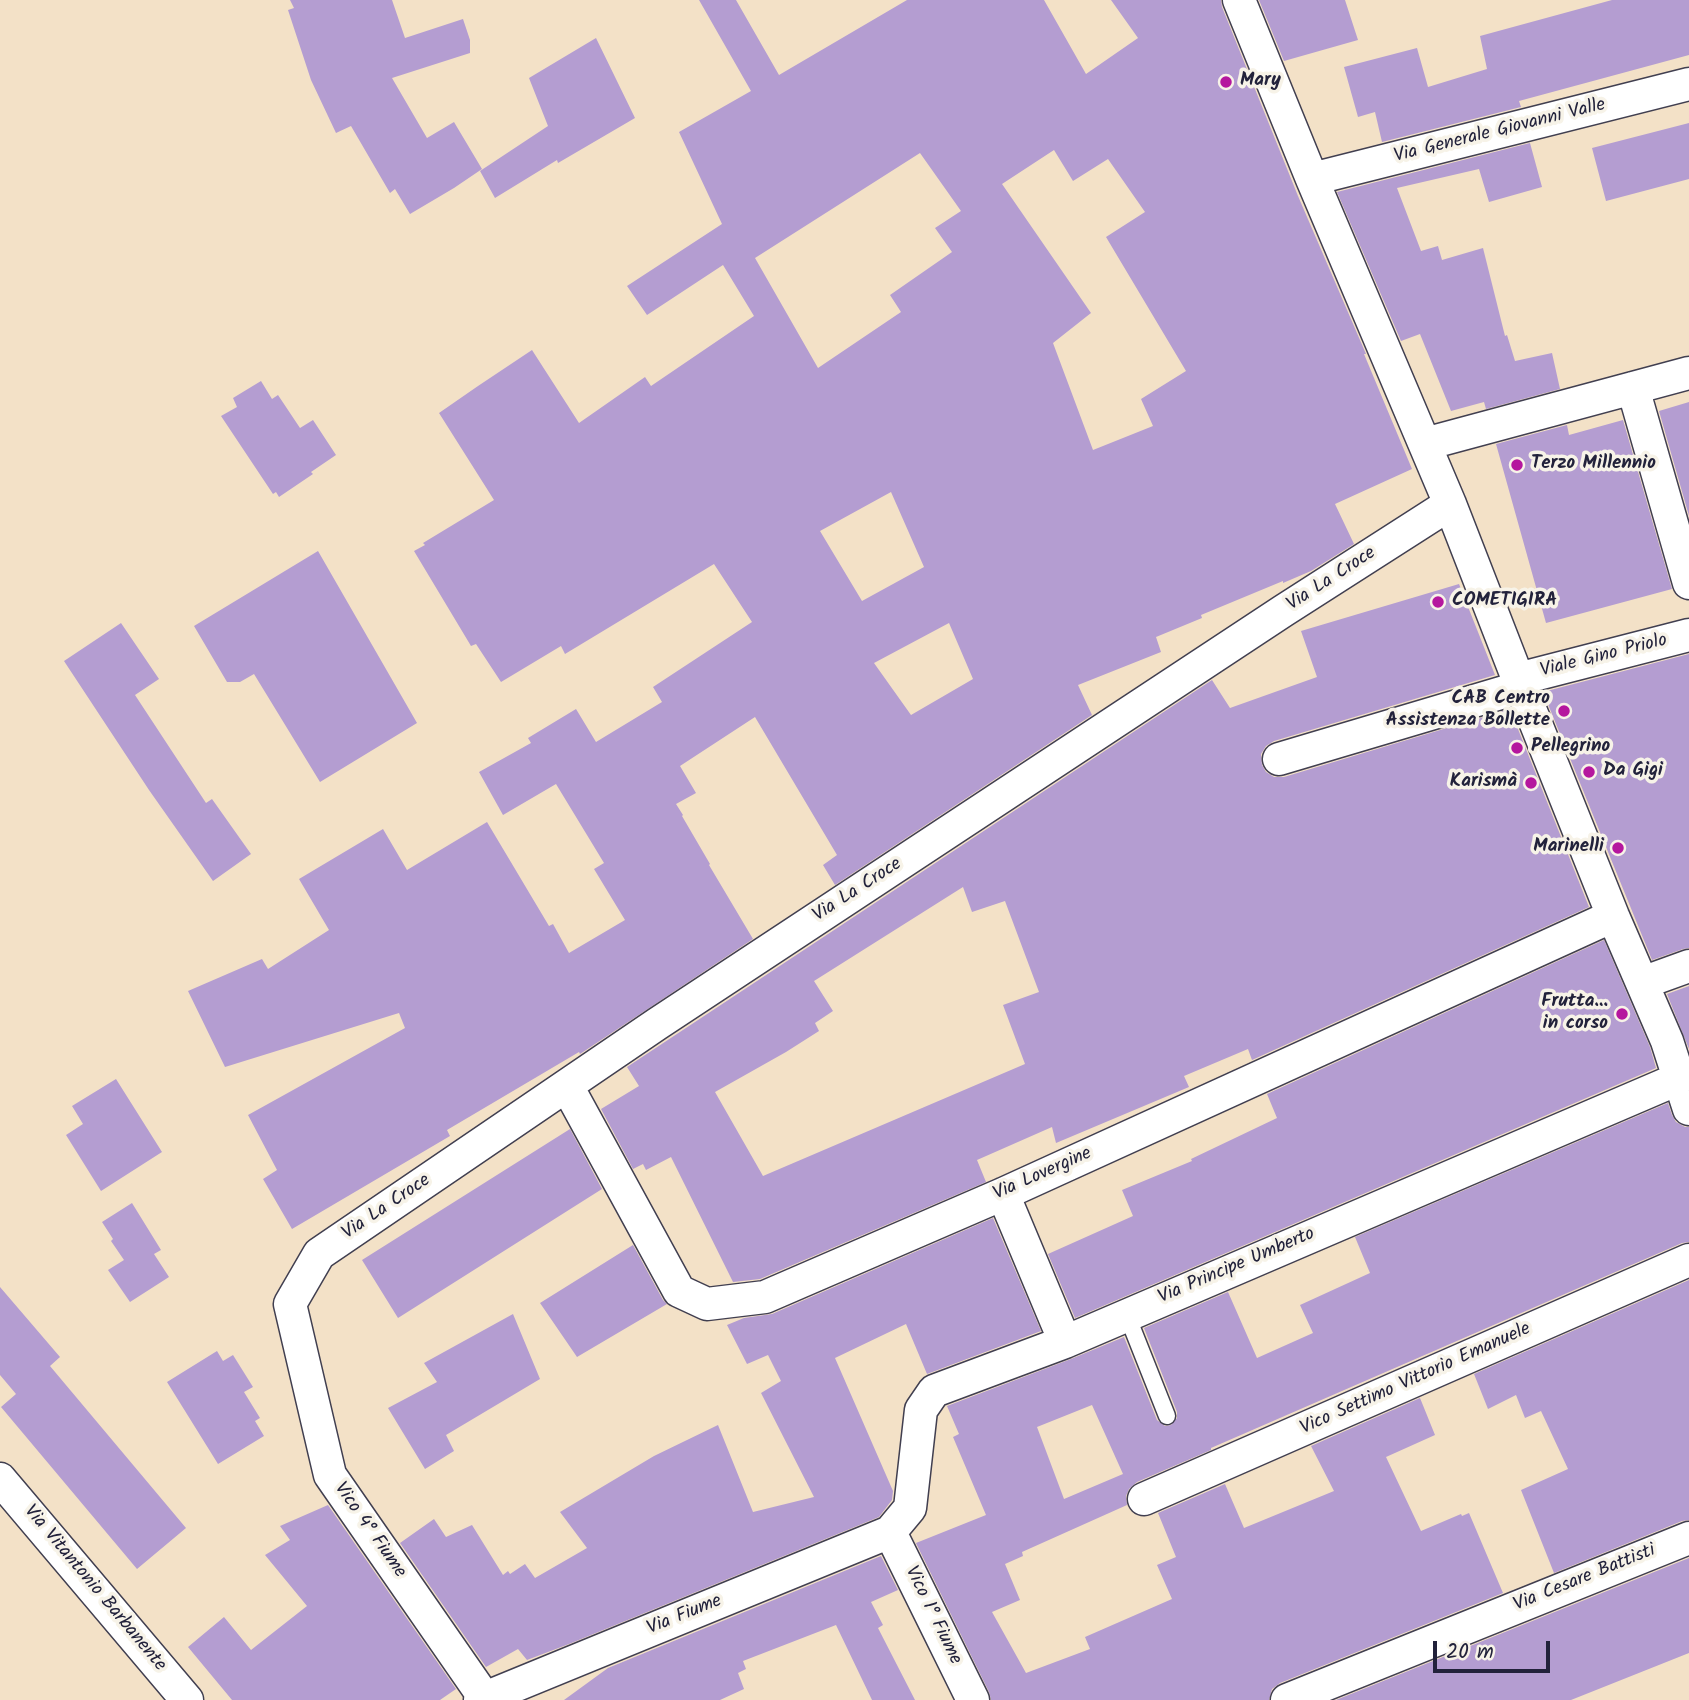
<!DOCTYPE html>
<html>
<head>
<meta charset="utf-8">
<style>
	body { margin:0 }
	#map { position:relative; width:1689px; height:1700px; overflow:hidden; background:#f3e1c7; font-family:Kalam,sans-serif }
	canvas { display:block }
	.scale { position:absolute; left:1433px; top:1641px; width:117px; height:32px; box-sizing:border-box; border:4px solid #22223b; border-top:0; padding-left:9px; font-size:21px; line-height:24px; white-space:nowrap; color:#22223b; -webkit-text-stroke:5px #f7f3e8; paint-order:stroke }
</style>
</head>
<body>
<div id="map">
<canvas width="1689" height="1700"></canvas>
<div class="scale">20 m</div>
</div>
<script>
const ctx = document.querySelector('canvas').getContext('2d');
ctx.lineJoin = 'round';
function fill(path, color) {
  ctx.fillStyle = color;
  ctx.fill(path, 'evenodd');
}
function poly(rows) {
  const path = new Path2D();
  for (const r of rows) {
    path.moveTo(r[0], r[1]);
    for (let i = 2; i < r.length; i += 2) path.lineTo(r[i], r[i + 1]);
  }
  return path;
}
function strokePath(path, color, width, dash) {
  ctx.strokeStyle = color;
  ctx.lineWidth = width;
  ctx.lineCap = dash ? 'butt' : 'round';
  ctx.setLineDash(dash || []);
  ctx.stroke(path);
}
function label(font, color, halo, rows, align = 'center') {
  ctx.font = font + ' Kalam,sans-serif';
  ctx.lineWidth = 7;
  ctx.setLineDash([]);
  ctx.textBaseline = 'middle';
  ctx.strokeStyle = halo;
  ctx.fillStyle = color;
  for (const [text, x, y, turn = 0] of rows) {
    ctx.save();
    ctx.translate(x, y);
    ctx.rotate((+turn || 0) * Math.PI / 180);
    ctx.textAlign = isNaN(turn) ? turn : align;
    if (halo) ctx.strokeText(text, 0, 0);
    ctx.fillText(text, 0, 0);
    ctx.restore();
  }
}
fill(poly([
	[290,0,392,0,405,38,463,19,470,40,470,53,392,78,427,138,454,122,482,169,454,188,410,214,395,189,390,193,351,126,336,133,311,80,288,10,294,8],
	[699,0,736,0,779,75,907,0,1044,0,1086,74,1138,38,1111,0,1221,0,1222,7,1298,196,1366,354,1364,354,1412,469,1335,504,1354,544,1311,571,1283,583,1283,581,1201,615,1202,618,1156,637,1161,652,1078,685,1092,715,835,885,823,865,837,855,755,717,680,766,696,793,676,804,683,815,682,816,710,864,709,865,753,939,580,1054,579,1052,447,1130,450,1136,292,1229,263,1179,277,1170,248,1115,405,1028,399,1013,225,1067,188,991,262,959,268,969,329,930,299,879,383,829,407,870,487,822,549,926,553,924,569,953,625,920,594,869,604,863,556,784,503,815,479,772,531,743,528,738,576,709,596,742,662,702,653,687,752,622,714,564,565,654,561,646,501,682,476,644,471,646,414,551,425,545,423,543,494,500,439,413,478,386,532,350,579,423,645,377,651,386,754,316,723,265,647,315,627,286,722,224,679,132,751,91],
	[1054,150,1073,181,1108,159,1145,212,1106,237,1186,371,1141,399,1153,426,1093,450,1053,343,1091,313,1002,184],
	[920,153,961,211,935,228,952,252,890,295,901,312,818,368,755,258],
	[891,492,924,567,862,601,820,531],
	[949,623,973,679,911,715,874,663],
	[1259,0,1345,0,1358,40,1284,61],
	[1612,0,1689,0,1689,55,1519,101,1521,107,1382,142,1375,112,1358,117,1344,67,1417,48,1428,87,1487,69,1480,36],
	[596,38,635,118,558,163,557,160,495,198,480,171,548,126,529,78],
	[1689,123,1689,179,1606,201,1592,148],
	[1530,143,1542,187,1489,202,1479,169,1397,188,1421,251,1438,246,1442,260,1483,248,1505,336,1507,335,1515,361,1552,353,1560,389,1486,409,1484,402,1451,411,1420,334,1401,341,1337,192],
	[261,381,272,399,278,395,300,428,313,420,336,455,311,472,313,474,279,497,276,492,273,494,221,416,237,407,233,398],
	[1689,402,1689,516,1659,411],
	[1623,420,1672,589,1546,623,1496,444,1567,425,1569,435],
	[318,551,417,723,320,782,254,674,240,682,227,682,194,626],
	[1459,584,1495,675,1274,741,1266,746,1261,754,1262,765,1266,772,1274,777,1284,777,1510,709,1589,907,1252,1060,1248,1049,1184,1076,1189,1087,1056,1143,1052,1127,977,1160,986,1182,760,1279,733,1282,671,1157,646,1170,643,1164,633,1169,601,1109,639,1086,627,1067,1212,680,1230,708,1317,677,1301,631],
	[963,887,972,912,1005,901,1039,992,1003,1005,1025,1064,763,1176,715,1092,786,1052,819,1031,815,1023,833,1011,814,981],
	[121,623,159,679,135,695,206,803,212,799,251,854,213,881,149,790,64,661],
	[1689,654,1689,948,1683,949,1652,960,1543,692],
	[1604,940,1650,1047,1656,1068,1075,1318,1048,1254,1133,1216,1122,1190,1192,1161,1191,1159,1277,1118,1267,1094],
	[1689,986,1689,1049,1667,994],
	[116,1079,162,1152,101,1191,66,1135,83,1124,72,1106],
	[1668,1103,1672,1115,1676,1122,1685,1127,1689,1127,1689,1242,1682,1243,1211,1448,1211,1450,1137,1482,1129,1489,1126,1496,1127,1505,1022,1552,1023,1556,1005,1564,1020,1600,992,1612,1026,1673,1090,1649,1085,1637,1172,1599,1157,1565,1176,1557,1158,1513,1225,1484,1244,1528,1334,1491,1311,1446,1420,1398,1435,1435,1386,1457,1421,1531,1461,1514,1462,1516,1469,1513,1503,1593,1280,1683,1272,1689,1269,1700,991,1700,989,1692,912,1535,916,1543,986,1515,953,1437,959,1434,947,1406,1071,1359,1124,1337,1157,1420,1165,1426,1171,1425,1177,1418,1177,1412,1144,1328,1228,1292,1257,1358,1313,1333,1300,1305,1370,1273,1355,1237],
	[1092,1405,1123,1474,1064,1499,1037,1427],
	[570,1129,602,1189,398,1318,362,1260],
	[132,1203,161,1250,154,1254,169,1277,130,1302,108,1270,124,1260,111,1241,113,1239,102,1222],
	[993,1218,1041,1331,927,1374,906,1324,835,1358,893,1491,892,1500,879,1517,569,1644,527,1660,518,1649,486,1667,400,1543,434,1519,446,1537,472,1525,503,1575,508,1571,510,1574,525,1564,535,1578,587,1548,560,1512,654,1456,718,1425,753,1512,814,1497,761,1393,781,1381,768,1355,747,1364,727,1325,744,1318,772,1314],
	[633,1245,663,1300,667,1304,577,1357,540,1303],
	[1689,1280,1689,1520,1682,1521,1554,1573,1521,1490,1568,1469,1541,1411,1525,1418,1516,1395,1488,1409,1474,1374],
	[0,1287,60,1357,50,1366,186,1528,137,1569,1,1407,16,1394,0,1375],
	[513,1314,540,1379,446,1435,454,1451,425,1469,388,1408,437,1382,424,1363],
	[217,1351,223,1361,233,1355,253,1387,244,1392,260,1418,255,1421,264,1436,218,1464,167,1382],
	[328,1505,456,1689,440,1700,232,1700,188,1647,224,1617,251,1650,307,1606,265,1555,290,1540,280,1526],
	[881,1556,898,1590,871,1602,883,1625,878,1628,915,1700,872,1700,836,1625,743,1661,746,1669,738,1673,744,1689,720,1700,564,1700,608,1668],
	[1689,1558,1689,1653,1571,1700,1336,1700]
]), '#b49dd1');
const lane = poly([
	[1127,1315,1167,1416]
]);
const street = poly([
	[1239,0,1312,179,1450,504,1518,679,1613,916,1667,1041,1689,1109],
	[1312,179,1689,84],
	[1633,388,1689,583],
	[1425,444,1689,373],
	[1518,679,1689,635],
	[1279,759,1521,687],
	[1642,983,1689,966],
	[567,1086,679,1291,707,1304,765,1297,1003,1194,1613,916],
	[1003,1194,1065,1342],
	[0,1479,187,1700],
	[1144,1499,1689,1260],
	[890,1532,973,1700],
	[484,1697,330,1475,290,1304,319,1254,657,1024,1283,611,1450,504],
	[480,1700,890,1532,910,1508,921,1410,934,1391,1065,1342,1678,1079],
	[1287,1700,1689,1538]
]);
strokePath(lane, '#413f50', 19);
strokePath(street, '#413f50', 35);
strokePath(lane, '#fff', 16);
strokePath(street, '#fff', 32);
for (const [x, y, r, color] of [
	[1226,82,7,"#b5179e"],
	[1517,465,7,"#b5179e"],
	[1438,602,7,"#b5179e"],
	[1564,711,7,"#b5179e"],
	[1517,748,7,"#b5179e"],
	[1589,772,7,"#b5179e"],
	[1531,783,7,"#b5179e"],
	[1618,848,7,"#b5179e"],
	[1622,1014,7,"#b5179e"]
]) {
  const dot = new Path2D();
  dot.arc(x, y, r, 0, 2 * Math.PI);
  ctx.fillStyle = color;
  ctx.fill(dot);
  strokePath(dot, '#f7f3e8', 2.5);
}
label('bold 19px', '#22223b', '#f7f3e8', [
	["Mary",1240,82],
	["Terzo Millennio",1531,465],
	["COMETIGIRA",1452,602],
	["CAB Centro",1550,700,"right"],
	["Assistenza Bollette",1550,722,"right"],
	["Pellegrino",1531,748],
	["Da Gigi",1603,772],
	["Karismà",1517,783,"right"],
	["Marinelli",1604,848,"right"],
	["Frutta...",1608,1003,"right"],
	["in corso",1608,1025,"right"]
], 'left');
label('19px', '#22223b', '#f7f3e8', [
	["Via Generale Giovanni Valle",1500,132,-14],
	["Via La Croce",1332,580,-33],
	["Viale Gino Priolo",1604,657,-14],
	["Via La Croce",858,891,-33],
	["Via Lovergine",1043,1175,-24],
	["Via La Croce",387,1208,-34],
	["Via Principe Umberto",1237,1267,-23],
	["Vico Settimo Vittorio Emanuele",1416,1380,-24],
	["Vico 4° Fiume",369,1531,55],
	["Via Cesare Battisti",1585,1579,-22],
	["Via Vitantonio Barbanente",94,1589,50],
	["Via Fiume",685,1616,-22],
	["Vico 1° Fiume",932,1616,64]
]);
</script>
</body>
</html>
